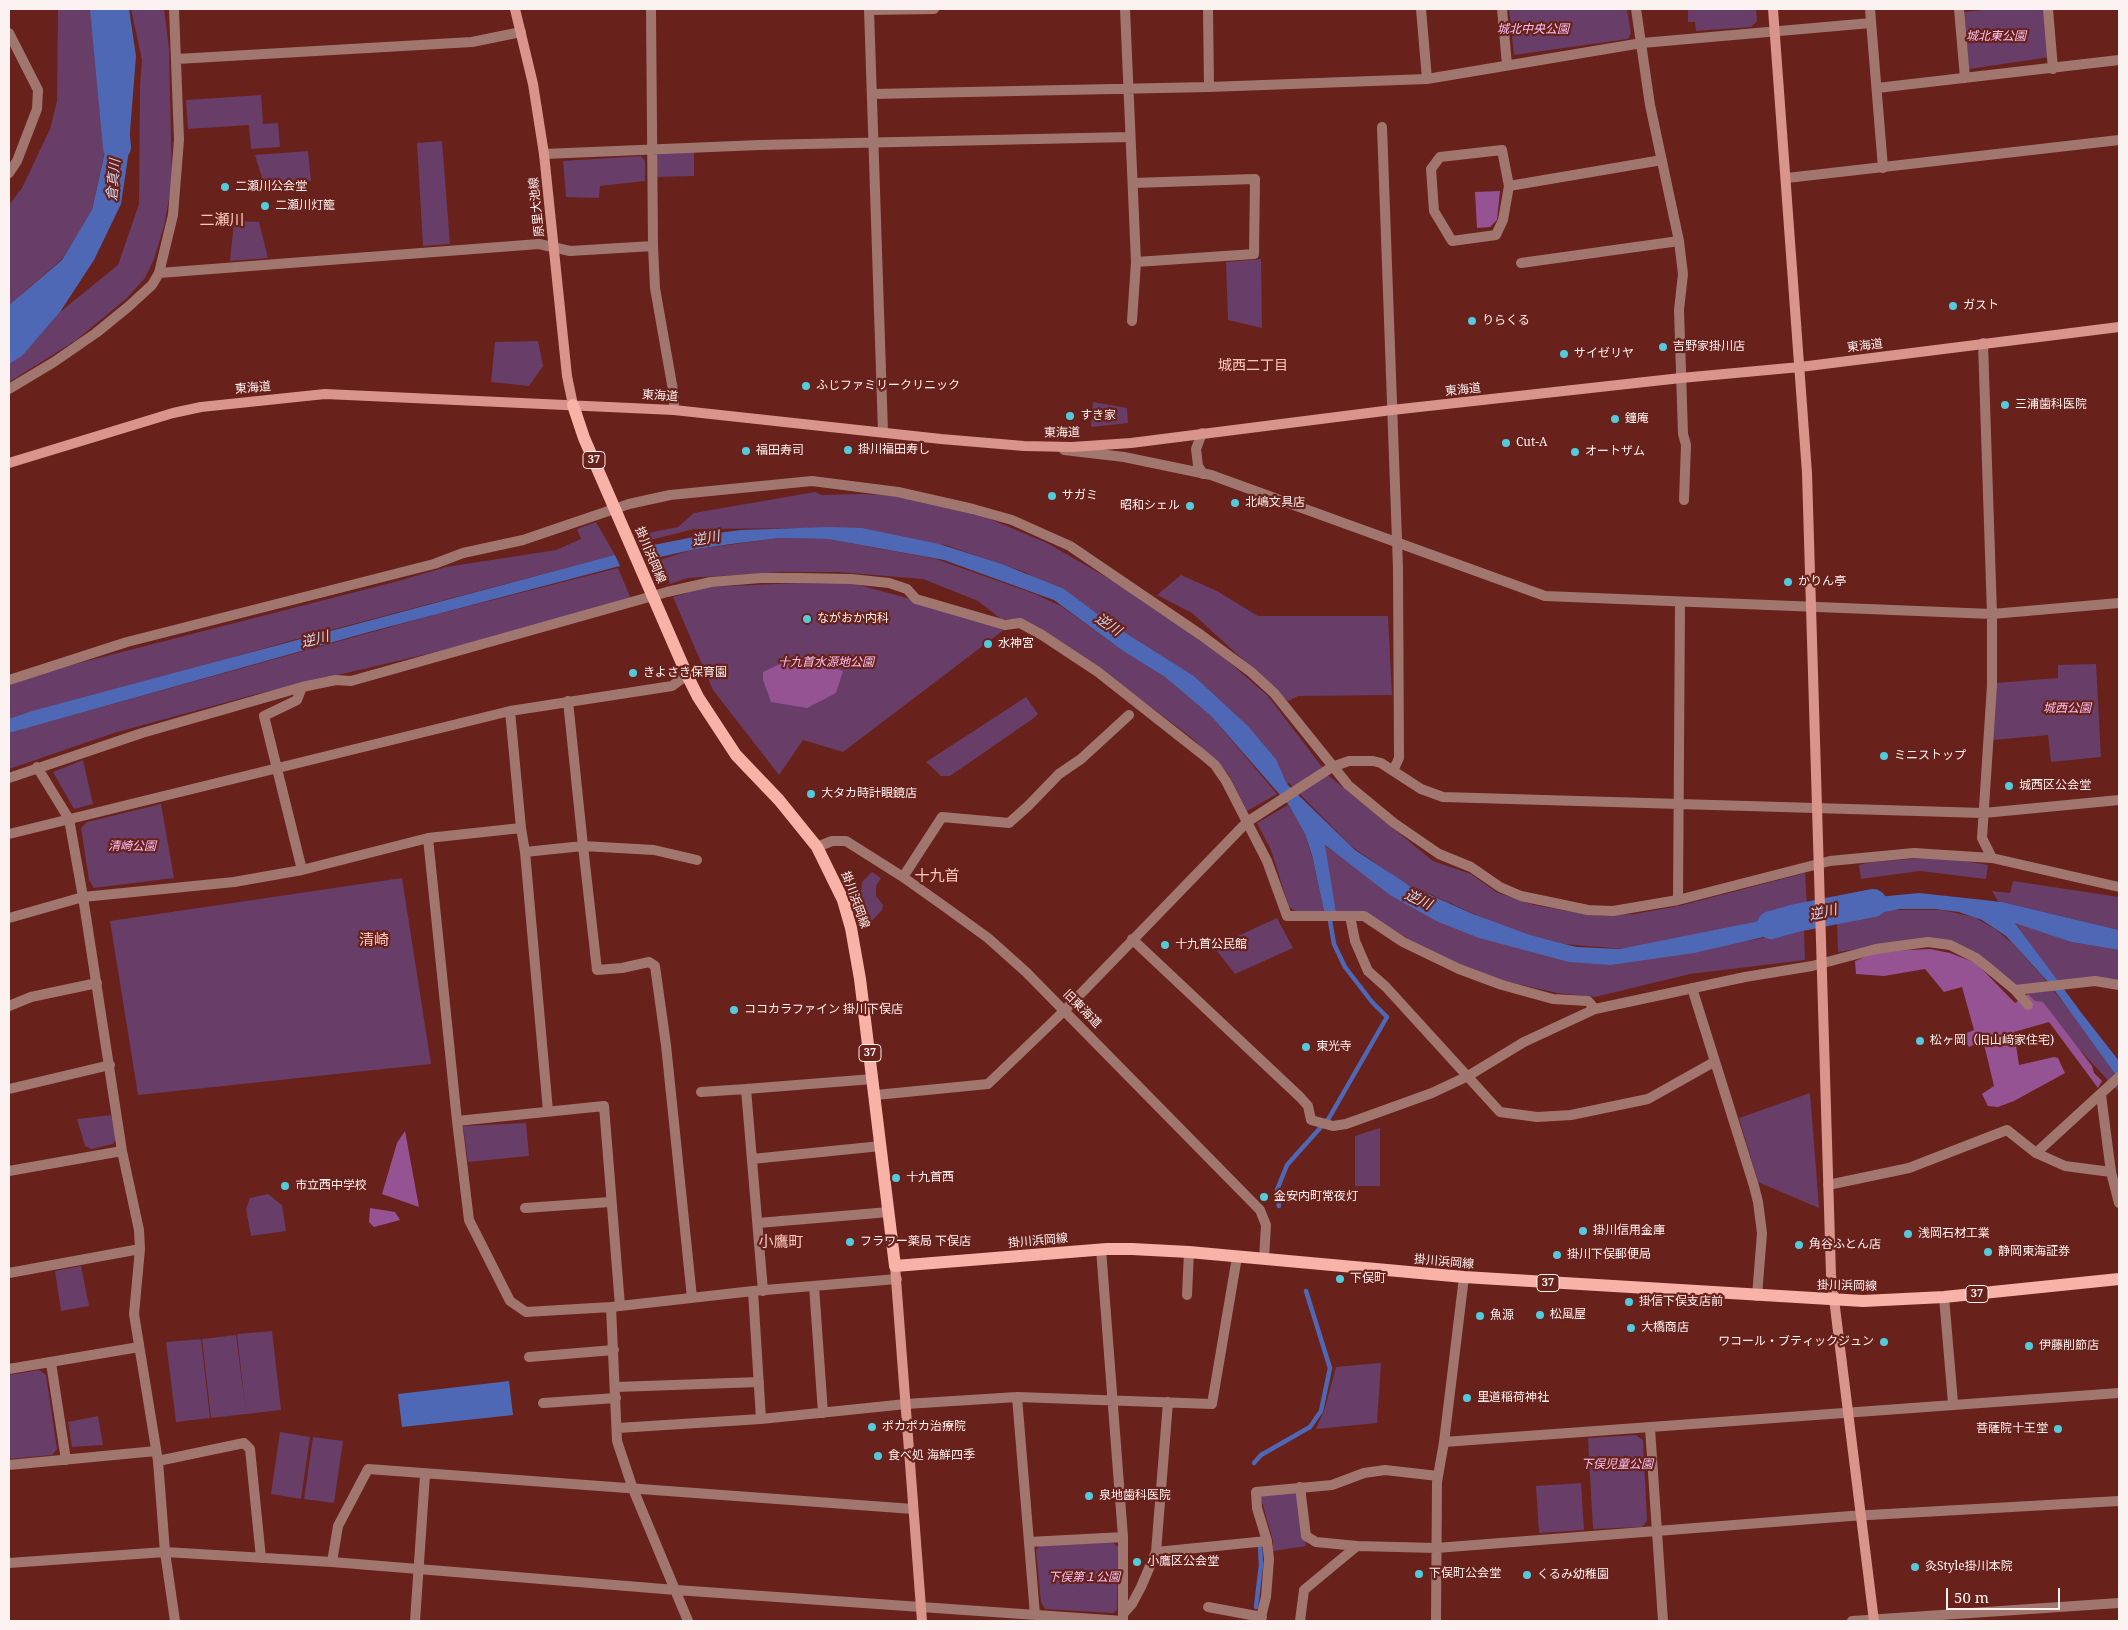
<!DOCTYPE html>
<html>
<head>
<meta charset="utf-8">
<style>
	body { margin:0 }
	#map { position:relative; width:2128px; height:1630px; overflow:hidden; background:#68211b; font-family:"Noto Serif",serif }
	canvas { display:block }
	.frame { position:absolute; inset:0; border:10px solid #fcf2f1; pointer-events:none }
	.scale { position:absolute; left:1946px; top:1588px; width:114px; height:22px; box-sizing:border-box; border:2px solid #fcf2f1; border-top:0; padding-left:6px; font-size:15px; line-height:18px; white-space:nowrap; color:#fcf2f1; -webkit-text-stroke:4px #68211b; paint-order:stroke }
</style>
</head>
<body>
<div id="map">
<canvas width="2128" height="1630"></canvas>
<div class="frame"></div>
<div class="scale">50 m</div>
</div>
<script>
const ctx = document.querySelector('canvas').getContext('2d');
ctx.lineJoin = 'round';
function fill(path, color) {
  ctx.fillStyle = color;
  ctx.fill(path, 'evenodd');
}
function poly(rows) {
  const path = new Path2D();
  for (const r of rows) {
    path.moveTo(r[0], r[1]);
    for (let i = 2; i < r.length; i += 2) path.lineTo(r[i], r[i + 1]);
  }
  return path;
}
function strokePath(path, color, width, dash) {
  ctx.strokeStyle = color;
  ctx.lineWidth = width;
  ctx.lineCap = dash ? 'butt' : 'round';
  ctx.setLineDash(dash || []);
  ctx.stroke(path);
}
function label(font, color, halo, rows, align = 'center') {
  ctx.font = font + ' "Noto Serif","Noto Sans JP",serif';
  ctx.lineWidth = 4.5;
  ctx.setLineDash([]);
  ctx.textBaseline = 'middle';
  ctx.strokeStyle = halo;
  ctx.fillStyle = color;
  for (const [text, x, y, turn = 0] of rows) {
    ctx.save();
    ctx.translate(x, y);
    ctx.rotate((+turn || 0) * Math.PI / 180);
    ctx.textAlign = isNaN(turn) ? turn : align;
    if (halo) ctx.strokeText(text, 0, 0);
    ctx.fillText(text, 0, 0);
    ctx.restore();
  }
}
fill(poly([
	[58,9,95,9,114,48,119,80,116,100,91,214,62,259,9,305,9,205,22,188,50,129,57,101],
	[131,9,164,9,169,48,172,183,164,226,154,259,145,278,127,298,75,341,9,382,9,363,22,356,60,312,118,265,139,204,140,86,142,60],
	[1509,9,1627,9,1631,33,1628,39,1514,55],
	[1688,9,1756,9,1757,21,1751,27,1696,31,1695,22,1688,22],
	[1992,9,2046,9,2050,57,1969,69,1964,12],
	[261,95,263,124,278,123,280,147,251,149,249,125,188,129,186,100],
	[442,141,450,244,423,246,417,143],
	[308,151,311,181,264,184,255,155],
	[694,152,694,176,656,177,655,153],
	[641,156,645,161,645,181,600,186,599,198,566,197,563,161],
	[234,221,259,222,268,258,230,261],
	[1261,259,1262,328,1228,320,1226,262],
	[538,341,543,366,529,386,491,382,495,342],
	[1093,402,1127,408,1128,423,1091,427],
	[815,492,822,495,861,494,901,496,939,506,971,511,1047,543,1127,589,1206,642,1268,696,1329,776,1433,861,1471,874,1496,892,1534,905,1590,915,1635,914,1683,905,1805,873,1807,906,1754,922,1624,949,1564,944,1508,929,1403,882,1351,846,1289,783,1287,784,1276,759,1248,726,1194,676,1025,572,945,545,812,528,694,529,650,540,648,533,678,527,694,513],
	[596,522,615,555,297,639,9,721,9,681,402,580,446,567,556,550,581,539,577,529],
	[780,538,828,539,936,559,1035,594,1061,606,1123,651,1165,677,1211,716,1277,794,1247,811,1229,775,1193,739,1147,704,1022,619,1001,619,978,601,923,579,838,572,782,572,688,578,670,584,660,560,691,550],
	[618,568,631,599,508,635,253,695,114,733,9,769,9,733,19,730,430,616],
	[1181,575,1217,591,1258,616,1388,616,1392,695,1298,696,1288,701,1192,613,1157,595],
	[845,581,1009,626,843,752,803,740,779,775,713,690,673,597,707,587],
	[2096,664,2101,757,2051,762,2048,735,1993,740,1996,683,2058,678,2058,665],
	[1026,697,1038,714,1034,718,950,776,941,776,926,762],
	[83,760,93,804,74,809,53,772],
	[161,804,174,878,94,888,89,880,81,828,87,822],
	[1288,805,1305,834,1313,860,1324,911,1297,912,1289,907,1271,850,1257,823],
	[1324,845,1401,901,1436,921,1581,963,1753,940,1804,930,1805,960,1690,974,1595,997,1557,993,1505,981,1465,968,1422,947,1389,927,1336,912],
	[1924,858,1958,860,1988,865,1986,879,1920,871,1861,879,1859,865,1871,862],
	[872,872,881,878,876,886,876,896,883,905,882,910,868,925,861,899,861,890,862,882],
	[402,878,431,1064,138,1095,110,921],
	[2013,881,2119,897,2119,930,1998,901,1992,891,2010,893],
	[1891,910,1942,910,1974,917,1995,929,2012,943,2043,977,2104,1054,2119,1077,2119,1092,2028,994,2007,983,1952,945,1869,947,1838,952,1837,921],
	[1277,918,1293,948,1235,974,1214,947],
	[2015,922,2071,942,2119,950,2119,989,2109,986,2059,986],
	[1810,1093,1819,1208,1758,1182,1739,1118],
	[111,1115,116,1138,113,1144,92,1149,85,1146,77,1119],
	[526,1123,529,1156,468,1162,463,1126],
	[1380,1128,1380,1186,1355,1186,1355,1136],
	[268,1194,282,1205,286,1231,251,1236,246,1209,250,1198],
	[81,1266,89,1306,61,1311,55,1271],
	[272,1331,281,1410,246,1414,237,1334],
	[236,1335,246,1414,211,1418,202,1339],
	[201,1339,210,1418,176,1422,166,1342],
	[1381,1363,1377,1423,1316,1429,1325,1408,1336,1367],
	[39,1370,46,1375,57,1449,52,1455,9,1459,9,1375],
	[98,1416,103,1445,72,1447,68,1422],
	[280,1432,310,1437,301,1499,271,1494],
	[1636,1435,1643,1440,1647,1521,1642,1527,1593,1529,1588,1438],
	[313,1437,343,1441,334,1503,304,1499],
	[1581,1483,1584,1530,1539,1533,1536,1486],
	[1299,1491,1306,1546,1273,1551,1273,1541,1260,1495],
	[1112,1542,1118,1547,1117,1610,1113,1613,1045,1609,1041,1602,1036,1550,1040,1546]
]), '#683d67');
fill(poly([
	[1500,191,1497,220,1490,227,1477,228,1475,192],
	[812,656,818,663,843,671,836,693,807,708,771,702,763,680,763,672,795,657],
	[1930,949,1950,953,1976,963,2015,1003,2028,994,2035,1001,2043,1002,2092,1066,2094,1073,2102,1081,2098,1088,2049,1022,2014,1032,2019,1065,2054,1057,2058,1058,2065,1073,2014,1101,1998,1107,1988,1106,1982,1094,1994,1086,1983,1040,1969,1047,1962,1035,1974,1030,1962,987,1944,992,1925,969,1884,976,1856,974,1855,961,1872,954,1888,951],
	[405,1131,419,1207,382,1194,397,1143],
	[370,1208,395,1212,400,1220,374,1227,369,1222]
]), '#965394');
fill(poly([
	[95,9,129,9,136,56,128,157,121,204,94,260,60,312,22,356,9,364,9,305,62,260,92,210,120,84,114,48],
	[828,527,862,528,939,544,1002,564,1064,589,1108,622,1194,676,1248,726,1276,759,1287,784,1355,850,1410,886,1473,914,1527,934,1564,944,1577,947,1620,949,1754,922,1807,906,1807,927,1694,953,1610,965,1569,962,1479,938,1436,921,1390,895,1325,845,1336,912,1324,911,1312,855,1305,834,1288,804,1211,716,1165,677,1123,651,1054,600,944,560,828,539,780,538,731,544,691,550,616,567,369,632,9,733,9,719,32,711,648,546,709,534,741,530],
	[1919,893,2002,902,2119,930,2119,950,2071,942,2015,923,2080,1011,2119,1061,2119,1079,2050,984,2006,936,1982,920,1959,912,1935,909,1900,909,1837,921,1836,901],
	[509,1381,513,1415,402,1427,398,1394]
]), '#4e68b5');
fill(poly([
	[650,543,657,560,621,568,614,553]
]), '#68211b');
strokePath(poly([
	[1279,1206,1277,1190,1287,1165,1329,1118,1387,1017,1372,1002,1345,967,1334,944,1329,915],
	[1254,1463,1261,1455,1310,1427,1321,1411,1330,1368,1306,1291],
	[1256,1607,1261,1565,1260,1546]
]), '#4e68b5', 4.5);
strokePath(poly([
	[104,9,117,147],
	[1771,925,1796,918,1873,903]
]), '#4e68b5', 28);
strokePath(poly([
	[651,9,653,246,655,288,674,396,674,410],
	[869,9,883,432],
	[1125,9,1136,262,1132,321],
	[1208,9,1209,87],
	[1421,9,1427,79],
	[1502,9,1507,65],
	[1636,9,1650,105,1679,241,1683,274,1679,310,1683,434,1686,445,1684,500],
	[1870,9,1883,168],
	[1959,9,1965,78],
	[2048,9,2053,69],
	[869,10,934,9],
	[9,33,38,90,37,109,17,161,9,173],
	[177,59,472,42,521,32],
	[1877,88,2119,60],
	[872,94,1209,87,1427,79,1642,43,1871,23],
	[1382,127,1398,568,1399,758,1393,771],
	[544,154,759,145,1129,137],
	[1787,178,2119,140],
	[1133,183,1255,179,1254,254,1136,262],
	[1509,186,1503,220,1496,235,1452,241,1434,211,1431,169,1440,157,1502,150,1509,186,1662,160],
	[1521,263,1679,241],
	[159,273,539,244,570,251,653,246],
	[1983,343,1992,614,1992,685,1982,838,1992,858],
	[9,389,54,362,96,333,128,307,152,285,159,273,173,215,179,140,174,9],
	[1202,433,1196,449,1198,466,1203,474],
	[1064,450,1124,457,1211,475,1545,596,1992,614,2119,603],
	[9,680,127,642,434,564,463,553,523,540,629,504,670,495,812,481,898,492,973,509,1012,520,1070,546,1201,635,1251,672,1274,693,1348,785,1394,823,1439,854,1471,867,1500,887,1521,896,1588,910,1613,911,1678,900,1830,861,1914,853,1992,858,2119,887],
	[302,687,297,700,264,716,302,870],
	[568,701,583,846,654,850,697,860],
	[510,711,521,828],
	[37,767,69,819,83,897,122,1151,139,1230,140,1249,134,1314,158,1461,165,1552,175,1621],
	[9,778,142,733,302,687,336,680,351,681,667,592,711,582,761,578,800,578,851,579,889,583,907,589,916,599,1005,625,1020,623,1042,635,1098,672,1202,754,1215,765,1226,781,1267,861,1287,916,1364,916,1403,942,1459,969,1502,985,1553,999,1588,1001,1595,1009],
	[9,834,510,711,672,686,687,675],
	[428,838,457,1121,469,1220,510,1301,526,1312,611,1307,753,1291,897,1279],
	[817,847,832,841,846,841,903,877,948,909,988,938,1026,972,1260,1210,1266,1225,1264,1259],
	[525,852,548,1111],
	[903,877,942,817,1009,823,1028,806,1059,774,1081,759,1129,715],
	[1678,900,1680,602],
	[1350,916,1355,941,1368,971,1386,987,1500,1112,1537,1117,1571,1115,1648,1099,1714,1062],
	[9,918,83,897,234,882,302,870,428,838,521,828,525,852,583,846,597,970,622,968,649,962,655,966,666,1045,692,1298],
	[1132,939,1300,1097,1308,1106,1311,1120,1333,1126,1346,1124,1432,1093,1468,1076,1524,1042,1595,1009,1745,977,1812,966,1876,949,1928,942,1950,945,1976,958,1991,970,2015,990,2028,1005],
	[1692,988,1754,1186,1758,1202,1762,1233,1757,1296],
	[2015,990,2095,981,2119,985],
	[9,1006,31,997,97,983],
	[9,1089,110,1065],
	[701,1092,746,1089],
	[876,1095,988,1084,1065,1010,1247,822,1332,767,1349,761,1373,761,1381,763,1421,789,1443,797,1984,813,2119,800],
	[2101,1095,2111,1172,2119,1203],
	[457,1121,604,1106,620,1306],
	[2036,1153,2119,1077],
	[752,1159,881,1146],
	[9,1171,122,1151],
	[1828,1185,1909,1168,2007,1130,2036,1153,2065,1166,2111,1172],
	[525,1208,610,1202],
	[758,1223,889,1212],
	[1101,1249,1123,1537,1123,1621],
	[9,1273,140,1249],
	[814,1286,823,1413],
	[753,1291,761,1419],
	[763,1291,746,1089,873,1079],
	[1187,1295,1189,1252],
	[1944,1297,1953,1403],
	[611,1307,617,1441,633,1489,688,1621],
	[529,1357,614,1350],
	[51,1363,66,1460],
	[9,1369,139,1347],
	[616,1387,759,1382],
	[1017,1397,1035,1615],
	[543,1403,616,1398],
	[618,1428,761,1419,906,1404,1017,1397,1212,1404,1237,1257],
	[1650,1428,1663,1621],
	[1444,1442,2119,1393],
	[158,1461,244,1443,250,1449,261,1558],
	[9,1465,156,1451],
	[1300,1487,1306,1536,1316,1542,1357,1546],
	[1029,1542,1123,1537],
	[1156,1552,1168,1402],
	[332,1562,676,1590,1123,1621],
	[9,1563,165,1552,332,1562,338,1526,368,1469,913,1509],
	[1208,1607,1262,1617],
	[1123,1614,1132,1604,1141,1587,1156,1552,1267,1541],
	[415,1621,425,1475],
	[1260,1621,1266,1597,1269,1559,1267,1541,1257,1508,1256,1492,1332,1485,1364,1473,1385,1470,1438,1476],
	[1300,1621,1304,1590,1357,1546,1436,1548,1851,1516,2119,1501],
	[1436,1621,1437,1482,1444,1442,1464,1277],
	[1852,1621,2119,1603]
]), '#a1766f', 10);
strokePath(poly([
	[515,9,533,84,544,154,567,376,573,405],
	[1773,9,1807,473,1831,1275,1874,1621],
	[9,463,173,413,201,407,325,394,674,410,941,439,1024,446,1072,447,1131,443,1392,410,1681,378,1800,367,2119,327],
	[895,1266,922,1621]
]), '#d9948b', 10);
strokePath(poly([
	[573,405,584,438,687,675,698,697,736,755,779,800,817,847,843,900,851,928,860,979,895,1266,1107,1249,1132,1249,1189,1252,1464,1277,1863,1301,1944,1297,2119,1279]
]), '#f9b2a7', 12);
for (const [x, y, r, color] of [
	[225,187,5,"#53cbdc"],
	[265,206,5,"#53cbdc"],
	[1953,306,5,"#53cbdc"],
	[1472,321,5,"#53cbdc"],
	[1663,347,5,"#53cbdc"],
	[1564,354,5,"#53cbdc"],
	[806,386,5,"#53cbdc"],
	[2005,405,5,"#53cbdc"],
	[1070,416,5,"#53cbdc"],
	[1615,419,5,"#53cbdc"],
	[1506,443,5,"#53cbdc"],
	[848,450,5,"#53cbdc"],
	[746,451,5,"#53cbdc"],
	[1575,452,5,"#53cbdc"],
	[1052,496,5,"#53cbdc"],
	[1235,503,5,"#53cbdc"],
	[1190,506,5,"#53cbdc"],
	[1788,582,5,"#53cbdc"],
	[807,619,5,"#53cbdc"],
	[988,644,5,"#53cbdc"],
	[633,673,5,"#53cbdc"],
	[1884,756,5,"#53cbdc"],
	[2009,786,5,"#53cbdc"],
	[811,794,5,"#53cbdc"],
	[1165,945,5,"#53cbdc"],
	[734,1010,5,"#53cbdc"],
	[1920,1041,5,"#53cbdc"],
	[1306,1047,5,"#53cbdc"],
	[896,1178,5,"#53cbdc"],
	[285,1186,5,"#53cbdc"],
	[1264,1197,5,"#53cbdc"],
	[1583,1231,5,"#53cbdc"],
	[1908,1234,5,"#53cbdc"],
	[850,1242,5,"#53cbdc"],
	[1799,1245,5,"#53cbdc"],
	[1988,1252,5,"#53cbdc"],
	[1557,1255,5,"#53cbdc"],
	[1340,1279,5,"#53cbdc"],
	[1629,1302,5,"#53cbdc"],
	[1540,1315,5,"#53cbdc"],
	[1480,1316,5,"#53cbdc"],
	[1631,1328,5,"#53cbdc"],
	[1884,1342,5,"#53cbdc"],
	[2029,1346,5,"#53cbdc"],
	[1467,1398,5,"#53cbdc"],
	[872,1427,5,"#53cbdc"],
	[2058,1429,5,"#53cbdc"],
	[878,1456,5,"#53cbdc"],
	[1089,1496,5,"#53cbdc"],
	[1137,1562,5,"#53cbdc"],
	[1915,1567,5,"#53cbdc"],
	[1419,1574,5,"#53cbdc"],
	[1527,1575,5,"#53cbdc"]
]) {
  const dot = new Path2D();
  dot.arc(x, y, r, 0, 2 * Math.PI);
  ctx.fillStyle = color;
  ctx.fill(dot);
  strokePath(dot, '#68211b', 2);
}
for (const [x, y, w] of [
	[594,460,22],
	[870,1053,22],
	[1548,1283,22],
	[1977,1294,22]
]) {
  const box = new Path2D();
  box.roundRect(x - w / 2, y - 8.5, w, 17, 4);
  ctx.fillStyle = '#68211b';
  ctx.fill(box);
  strokePath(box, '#fcf2f1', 1);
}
label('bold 11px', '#fcf2f1', null, [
	["37",594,460],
	["37",870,1053],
	["37",1548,1283],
	["37",1977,1294]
]);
label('italic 12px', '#f7c0f4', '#68211b', [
	["城北中央公園",1533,30],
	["城北東公園",1996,37],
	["十九首水源地公園",826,663],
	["城西公園",2067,709],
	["清崎公園",132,847],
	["下俣児童公園",1617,1465],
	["下俣第１公園",1084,1578]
]);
label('12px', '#fcf2f1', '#68211b', [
	["二瀬川公会堂",235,187],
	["二瀬川灯籠",275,206],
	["ガスト",1963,306],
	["りらくる",1482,321],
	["吉野家掛川店",1673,347],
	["サイゼリヤ",1574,354],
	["ふじファミリークリニック",816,386],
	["三浦歯科医院",2015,405],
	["すき家",1080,416],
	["鐘庵",1625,419],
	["Cut-A",1516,443],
	["掛川福田寿し",858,450],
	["福田寿司",756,451],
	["オートザム",1585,452],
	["サガミ",1062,496],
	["北嶋文具店",1245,503],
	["昭和シェル",1180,506,"right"],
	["かりん亭",1798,582],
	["ながおか内科",817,619],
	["水神宮",998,644],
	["きよさき保育園",643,673],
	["ミニストップ",1894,756],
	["城西区公会堂",2019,786],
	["大タカ時計眼鏡店",821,794],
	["十九首公民館",1175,945],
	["ココカラファイン 掛川下俣店",744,1010],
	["松ヶ岡（旧山﨑家住宅)",1930,1041],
	["東光寺",1316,1047],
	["十九首西",906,1178],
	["市立西中学校",295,1186],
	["金安内町常夜灯",1274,1197],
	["掛川信用金庫",1593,1231],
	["浅岡石材工業",1918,1234],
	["フラワー薬局 下俣店",860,1242],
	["角谷ふとん店",1809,1245],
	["静岡東海証券",1998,1252],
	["掛川下俣郵便局",1567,1255],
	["下俣町",1350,1279],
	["掛信下俣支店前",1639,1302],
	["松風屋",1550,1315],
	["魚源",1490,1316],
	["大橋商店",1641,1328],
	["ワコール・ブティックジュン",1874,1342,"right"],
	["伊藤削節店",2039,1346],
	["里道稲荷神社",1477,1398],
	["ポカポカ治療院",882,1427],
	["菩薩院十王堂",2048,1429,"right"],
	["食べ処 海鮮四季",888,1456],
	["泉地歯科医院",1099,1496],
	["小鷹区公会堂",1147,1562],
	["灸Style掛川本院",1925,1567],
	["下俣町公会堂",1429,1574],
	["くるみ幼稚園",1537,1575]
], 'left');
label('12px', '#fcf2f1', '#68211b', [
	["原里大池線",537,207,-96],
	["東海道",1865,346,-7],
	["東海道",253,388,-5],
	["東海道",1463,390,-6],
	["東海道",660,396,4],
	["東海道",1062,433,-1],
	["掛川浜岡線",650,555,67],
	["掛川浜岡線",855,900,70],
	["旧東海道",1082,1009,45],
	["掛川浜岡線",1038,1241,-5],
	["掛川浜岡線",1444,1262,5],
	["掛川浜岡線",1847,1286,1]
]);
label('italic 14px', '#cfd7ed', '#68211b', [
	["倉真川",114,180,-85],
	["逆川",706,539,-11],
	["逆川",1108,625,34],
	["逆川",315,640,-14],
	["逆川",1418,900,25],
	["逆川",1823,913,-13]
]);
label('14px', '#fdc8c0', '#68211b', [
	["城西二丁目",1253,366]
]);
label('15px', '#fdc8c0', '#68211b', [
	["二瀬川",222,221],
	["十九首",937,877],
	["清崎",374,941],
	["小鷹町",781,1243]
]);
</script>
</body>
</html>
